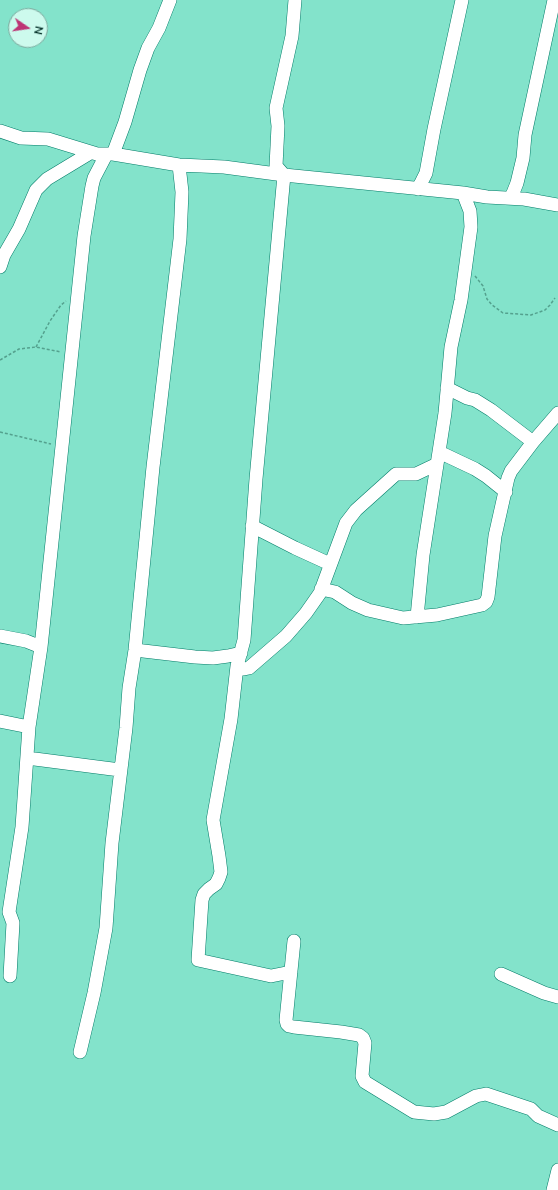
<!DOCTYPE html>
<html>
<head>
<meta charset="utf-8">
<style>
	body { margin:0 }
	#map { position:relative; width:558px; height:1190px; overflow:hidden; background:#83e3cb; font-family:Mulish,sans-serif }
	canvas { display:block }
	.north { position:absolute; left:8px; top:8px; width:40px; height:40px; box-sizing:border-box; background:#cdfaed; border:1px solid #7da99e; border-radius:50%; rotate:103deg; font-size:11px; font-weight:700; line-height:16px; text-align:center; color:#043028 }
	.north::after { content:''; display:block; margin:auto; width:14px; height:18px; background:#bd3575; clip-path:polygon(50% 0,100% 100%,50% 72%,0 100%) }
</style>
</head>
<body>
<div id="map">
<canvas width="558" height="1190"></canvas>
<div class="north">N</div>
</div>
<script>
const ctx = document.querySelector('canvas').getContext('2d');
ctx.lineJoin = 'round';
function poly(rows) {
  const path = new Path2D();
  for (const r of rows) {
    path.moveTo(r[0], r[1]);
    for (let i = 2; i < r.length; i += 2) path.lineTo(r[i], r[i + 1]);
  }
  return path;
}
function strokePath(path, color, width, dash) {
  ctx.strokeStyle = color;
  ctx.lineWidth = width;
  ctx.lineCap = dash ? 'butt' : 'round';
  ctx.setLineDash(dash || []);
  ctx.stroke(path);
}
const minor = poly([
	[0,131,21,138,48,139,97,154,113,154,179,165,224,167,284,175,463,193,487,197,524,199,558,205],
	[113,154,125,122,140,70,148,48,159,28,170,0],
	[418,189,426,173,434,129,462,0],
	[511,198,517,183,523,158,525,135,554,0],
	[0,267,4,255,19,229,36,190,47,179,90,153],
	[447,388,467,398,475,400,491,410,533,442],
	[439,452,475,469,486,476,506,492],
	[252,526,295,548,330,564],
	[321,589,335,592,352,603,368,610,403,618,437,615,482,605,486,602,488,597,495,536,508,478,511,471,533,442,558,413],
	[417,617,423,555,445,413,451,347,461,300,471,227,470,211,463,193],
	[0,636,26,641,41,647],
	[135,650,195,657,213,658,228,656,241,653],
	[237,666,244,669,249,668,286,636,306,613,320,593,346,523,356,510,396,474,416,474,437,464],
	[0,721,29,727],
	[27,758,120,770],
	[294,941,286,1020,287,1024,289,1026,294,1027,341,1032,359,1035,363,1038,365,1043,362,1076,365,1082,414,1112,434,1114,446,1112,476,1096,486,1094,531,1109,538,1116,558,1125],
	[291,972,271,976,198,960,202,900,204,894,209,889,216,884,219,878,221,872,219,856,213,820,231,719,237,666,244,640,256,479,284,175,276,166,278,126,276,108,292,36,295,0],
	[501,974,544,993,558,997],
	[10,976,13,923,9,912,22,827,29,727,41,647,84,236,92,186,94,178,106,155],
	[80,1052,94,993,106,928,112,843,126,728,129,688,135,650,153,467,180,239,182,192,179,165],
	[553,1190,558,1170]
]);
strokePath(minor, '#007c68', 14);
strokePath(poly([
	[475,276,483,286,487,299,492,305,503,313,531,315,545,310,550,305,555,298],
	[36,347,50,321,61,305,66,301],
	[0,360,19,349,36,347,61,352],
	[0,432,51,444]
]), '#54a18e', 1.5, [3, 2]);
strokePath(minor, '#fff', 13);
</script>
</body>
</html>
